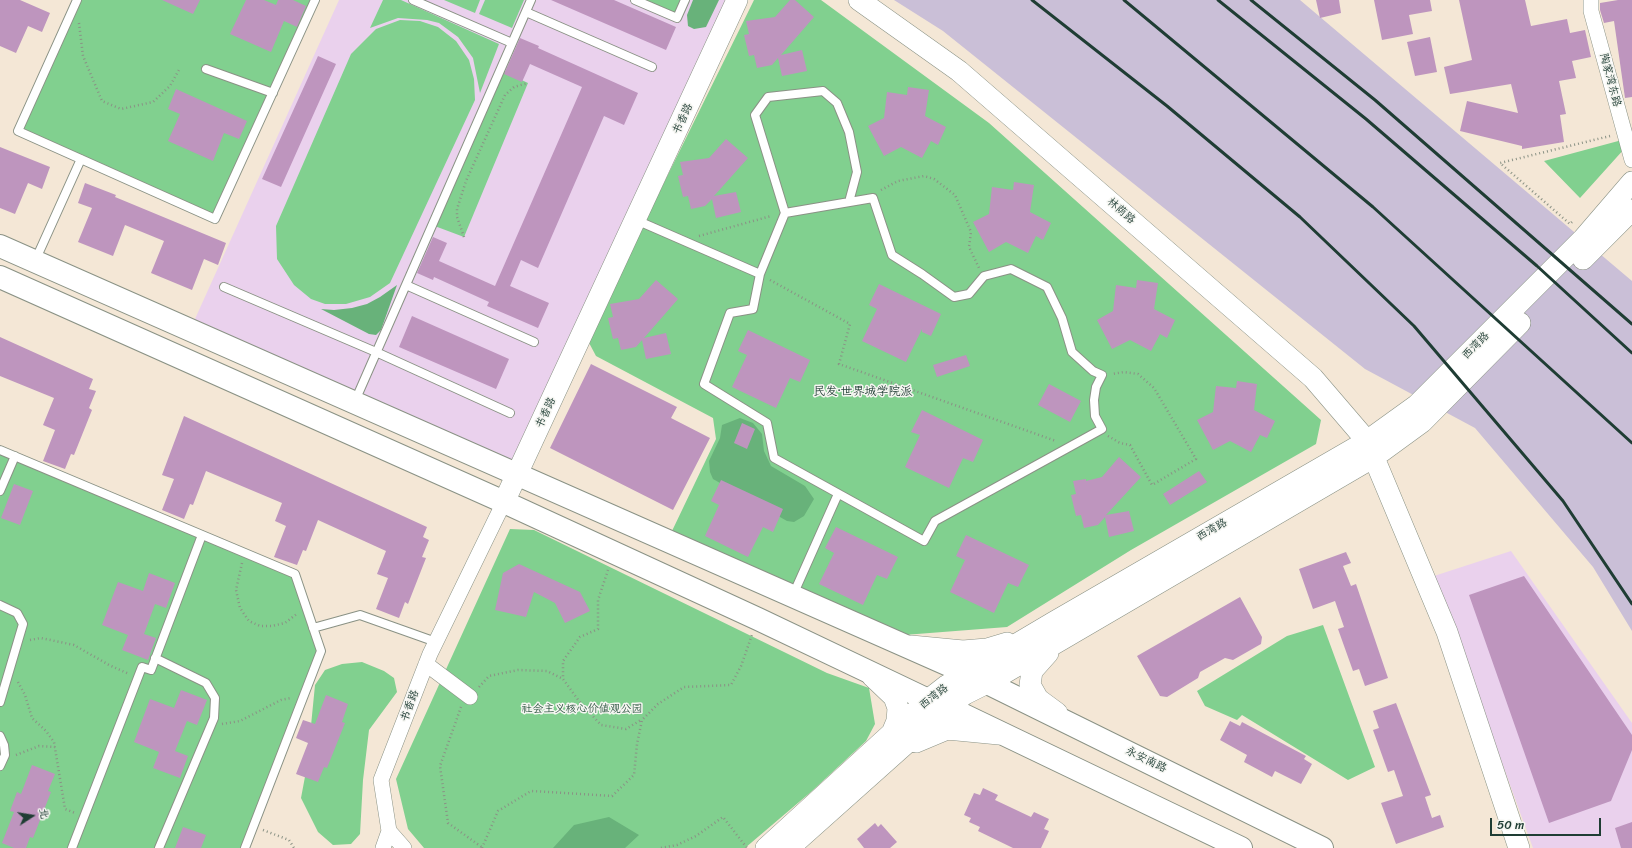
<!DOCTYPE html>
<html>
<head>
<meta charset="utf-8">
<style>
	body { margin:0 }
	#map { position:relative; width:1632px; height:848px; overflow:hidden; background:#f4e7d6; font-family:Sriracha,"LXGW WenKai TC",sans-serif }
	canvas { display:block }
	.north { position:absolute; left:12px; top:796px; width:40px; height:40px; -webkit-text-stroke:3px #f6f6f2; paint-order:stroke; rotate:78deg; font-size:11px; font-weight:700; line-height:16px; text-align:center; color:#1f3d34 }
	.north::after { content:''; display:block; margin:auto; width:14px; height:18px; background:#1f3d34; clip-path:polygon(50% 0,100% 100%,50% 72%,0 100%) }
	.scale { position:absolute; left:1490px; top:818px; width:111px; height:18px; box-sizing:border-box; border:2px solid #1f3d34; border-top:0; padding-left:5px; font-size:12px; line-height:14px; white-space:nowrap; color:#1f3d34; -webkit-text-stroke:3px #f6f6f2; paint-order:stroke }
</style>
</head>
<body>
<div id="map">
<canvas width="1632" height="848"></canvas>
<div class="north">北</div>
<div class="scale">50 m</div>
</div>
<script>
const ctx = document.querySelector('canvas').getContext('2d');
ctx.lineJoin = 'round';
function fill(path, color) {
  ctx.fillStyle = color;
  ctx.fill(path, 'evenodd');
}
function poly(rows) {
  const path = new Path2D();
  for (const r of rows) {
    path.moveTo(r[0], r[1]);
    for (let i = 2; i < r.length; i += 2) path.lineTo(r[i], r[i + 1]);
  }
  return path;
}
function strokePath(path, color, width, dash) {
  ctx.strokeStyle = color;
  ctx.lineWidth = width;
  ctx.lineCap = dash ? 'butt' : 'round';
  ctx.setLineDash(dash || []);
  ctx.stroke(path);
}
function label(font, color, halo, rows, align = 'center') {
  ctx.font = font + ' Sriracha,"LXGW WenKai TC",sans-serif';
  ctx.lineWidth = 3;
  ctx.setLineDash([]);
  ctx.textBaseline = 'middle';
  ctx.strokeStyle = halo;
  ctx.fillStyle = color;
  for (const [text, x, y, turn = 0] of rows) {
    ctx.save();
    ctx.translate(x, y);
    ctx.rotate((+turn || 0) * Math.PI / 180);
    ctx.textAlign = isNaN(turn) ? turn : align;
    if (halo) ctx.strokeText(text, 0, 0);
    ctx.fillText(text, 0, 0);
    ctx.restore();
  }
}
fill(poly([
	[339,0,737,0,517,474,190,330],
	[1511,551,1632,723,1632,848,1533,848,1434,576]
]), '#ead1ed');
fill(poly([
	[894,0,1300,0,1632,281,1632,631,1593,567,1475,428,1365,369,943,31]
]), '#cabfd7');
fill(poly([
	[77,0,315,0,215,219,18,131],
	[383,0,401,0,499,44,480,93,473,58,458,37,439,23,427,20,398,18,370,28],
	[444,0,480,0,475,13],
	[485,0,524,0,512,28,479,14],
	[635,0,685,0,677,18],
	[754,0,821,0,989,123,1321,420,1316,444,1131,550,1007,627,904,635,672,531,716,439,713,418,596,356,587,339],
	[400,20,420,21,438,27,456,41,469,60,474,79,475,100,390,283,370,297,346,304,325,304,311,299,294,285,277,259,276,226,351,54,376,29],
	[500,70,528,83,464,237,432,225],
	[1622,140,1625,148,1580,198,1544,161],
	[0,450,295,574,321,651,245,848,0,848],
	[510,529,534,530,827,673,869,688,875,724,866,741,812,791,745,848,424,848,408,829,396,779],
	[1323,625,1375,767,1348,780,1242,715,1237,720,1205,706,1197,691,1287,636],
	[362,662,384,671,394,678,397,692,369,730,363,780,360,834,351,844,333,845,318,832,301,798,307,766,315,685,325,670,342,664]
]), '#81d08f');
fill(poly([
	[693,0,719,0,706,27,694,29,688,26,687,15],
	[397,285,381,330,376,335,369,334,321,309,334,310,352,308,367,304,380,297],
	[740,418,753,423,762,434,764,451,771,466,805,486,814,499,804,516,794,522,787,521,713,479,710,472,709,461,720,438,722,425],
	[609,817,639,835,625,848,553,848,574,825]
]), '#68b27a');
fill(poly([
	[0,0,20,0,50,13,42,32,28,26,16,53,0,46],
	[162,0,200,0,193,14],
	[246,0,264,0,276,5,278,0,293,0,306,6,297,27,284,21,271,52,230,34],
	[551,0,614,0,676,27,666,50],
	[790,0,795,0,814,17,781,55,802,50,807,71,782,76,778,58,772,65,757,68,754,55,749,56,744,35,749,34,746,21,775,17],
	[1316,0,1339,0,1341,13,1320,18],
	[1374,0,1430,0,1432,11,1409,15,1413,34,1382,40],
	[1459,0,1525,0,1531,26,1567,19,1570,33,1585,30,1591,57,1572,61,1576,78,1559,81,1566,114,1560,115,1564,142,1522,149,1522,146,1460,131,1467,101,1518,113,1511,84,1450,94,1444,67,1472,60],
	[1618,0,1632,0,1632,97,1625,98,1614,21,1604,23,1600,10,1600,3],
	[1430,37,1437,72,1415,76,1407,42],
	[520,38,539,46,538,48,638,93,624,125,604,116,538,268,521,260,510,286,549,303,538,328,487,306,489,302,434,277,433,280,417,273,433,237,447,243,439,261,495,286,582,87,530,64,522,82,504,74],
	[318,56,336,64,281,187,262,179],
	[908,87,929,90,925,116,946,127,938,145,931,141,922,158,901,147,884,156,868,126,884,118,887,92,907,95],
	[176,89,247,121,239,139,224,133,213,161,168,141,180,114,168,109],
	[726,139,748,158,714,196,736,192,741,212,716,218,712,199,705,206,691,209,688,196,683,197,678,176,683,175,680,162,709,158],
	[0,147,50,167,42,189,28,183,15,214,0,208],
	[1014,182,1034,185,1030,212,1051,223,1043,240,1036,236,1028,253,1006,242,989,252,973,222,989,214,992,187,1013,190],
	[85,183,116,195,115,197,226,243,218,265,204,259,192,290,151,273,164,241,125,225,113,256,78,242,92,208,78,203],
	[656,280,678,299,644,338,666,333,671,354,646,359,642,340,636,347,621,350,618,338,613,339,608,318,613,317,610,304,639,299],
	[1137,280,1158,283,1154,309,1175,320,1167,338,1160,334,1151,351,1130,340,1112,349,1097,320,1113,311,1116,285,1136,288],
	[879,284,941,314,931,336,922,332,922,329,906,362,862,341,877,309,869,305],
	[412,316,509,359,496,389,399,347],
	[748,330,810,360,800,382,790,378,776,408,732,387,747,355,738,351],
	[0,337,93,379,89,389,96,391,89,408,92,410,74,455,71,454,65,469,43,461,55,430,43,425,54,398,0,376],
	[966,355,970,366,937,377,933,365],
	[591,364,677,407,671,418,710,438,673,510,550,448],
	[1237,381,1257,384,1254,410,1275,421,1267,438,1260,435,1251,452,1230,441,1213,450,1197,420,1213,412,1216,386,1236,388],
	[1049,384,1081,401,1070,422,1038,405],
	[922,410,983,440,973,462,963,458,949,488,905,467,920,435,911,432],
	[184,416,427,527,423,537,429,540,422,557,426,558,408,604,405,602,399,618,376,609,388,578,377,574,386,551,318,520,306,551,303,550,297,565,274,557,286,526,275,521,282,503,206,471,193,505,190,504,184,519,162,510,174,479,162,475],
	[742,423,755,429,747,449,734,443],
	[1119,457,1141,477,1106,515,1129,511,1134,531,1109,537,1105,517,1098,525,1084,528,1081,515,1076,516,1071,495,1076,494,1073,481,1086,479,1086,481,1102,477],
	[1199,471,1207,482,1170,505,1163,494],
	[721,480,783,509,773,532,763,527,748,557,705,536,719,505,711,501],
	[14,484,33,491,20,525,1,518],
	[836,527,898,557,887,579,877,575,863,605,819,584,834,553,825,548],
	[966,535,1029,565,1018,587,1008,583,994,613,950,592,965,560,956,556],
	[1346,552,1351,563,1343,566,1351,586,1356,584,1388,678,1365,686,1359,669,1353,671,1338,629,1344,627,1335,601,1313,609,1299,569],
	[519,564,580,592,590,611,565,623,555,603,534,592,526,617,495,610,503,573],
	[149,573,175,583,166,608,155,604,144,634,156,638,148,660,122,650,128,635,102,625,118,582,143,591],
	[1524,576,1632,735,1632,750,1611,801,1549,823,1469,595],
	[1240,597,1262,637,1261,644,1233,660,1225,658,1200,672,1198,678,1167,697,1160,696,1137,656],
	[181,690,207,700,197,725,187,721,175,751,188,756,180,778,153,768,159,752,134,742,150,699,174,708],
	[326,695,348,704,342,722,345,723,327,768,324,767,318,782,296,774,308,743,296,738,303,720,315,724],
	[1396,703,1431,795,1425,797,1432,818,1440,815,1444,827,1396,844,1381,803,1403,796,1394,770,1388,772,1373,730,1379,728,1373,711],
	[1230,721,1240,726,1242,722,1306,756,1304,759,1312,764,1301,784,1275,771,1272,777,1244,762,1247,755,1220,740],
	[32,765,55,774,48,791,51,792,33,838,30,837,26,848,14,848,2,843,14,812,10,811,17,792,21,794],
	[983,788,998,795,995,800,1031,817,1034,812,1049,819,1044,829,1049,831,1041,848,1013,848,978,831,980,827,969,822,971,818,964,815,974,793,980,795],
	[1632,822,1632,848,1621,848,1615,828],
	[875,823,878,827,881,824,897,842,890,848,864,848,857,839],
	[183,827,206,835,201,848,175,848]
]), '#be95be');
const lane = poly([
	[77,0,18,131,215,219,315,0],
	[413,0,512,43],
	[635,0,677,18,685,0],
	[526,12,652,67],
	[206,69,273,93],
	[785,213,755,115,768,97,823,91,837,103,849,132,857,172,849,202],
	[636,220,760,274,785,213,873,198,892,255,922,274,954,297,969,294,984,276,1011,269,1047,287,1062,318,1072,352,1093,371,1102,375,1096,387,1094,400,1095,416,1102,429,935,521,924,541,774,458,767,423,704,384,730,313,753,309,760,274],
	[35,261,81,159],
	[406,285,534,342],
	[224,287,376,352,510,413],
	[355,401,531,0],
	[0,450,295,574,321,651,245,848],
	[0,491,15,456],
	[793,595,838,494],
	[0,605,17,613,23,624,0,702],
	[313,628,360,615,436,642],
	[155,658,206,683,215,698,214,718,159,848],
	[0,736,4,745,5,755,0,766],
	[72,848,142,667,151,670,202,535]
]);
const street = poly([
	[1591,0,1591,11,1632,160],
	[426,664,470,697],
	[383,848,389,831],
	[404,848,389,831,381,780,430,654,504,502]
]);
const secondary = poly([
	[859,0,959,71,1313,378,1367,441,1447,632,1519,848],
	[1583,259,1632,210],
	[504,502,737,0],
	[911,646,963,651,987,649,1007,643],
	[1048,653,1032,671,1030,685,1038,699,1057,713],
	[872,676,894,697,898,708,897,721,892,733],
	[916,742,947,729,999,734],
	[766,848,928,700,946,686,1054,622,1367,441,1417,405,1583,239,1632,182],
	[789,848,947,707,965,694,989,682,1374,457,1422,422,1520,323]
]);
const primary = poly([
	[0,246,969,674,1322,848],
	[0,277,504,502,758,619,928,700,947,707,1241,848]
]);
strokePath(lane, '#8a9285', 10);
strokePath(street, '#8a9285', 16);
strokePath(secondary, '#8a9285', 22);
strokePath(primary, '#8a9285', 24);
strokePath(poly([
	[79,23,83,56,102,101,121,109,153,102,170,86,180,68],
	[881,190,898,181,924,176,934,179,955,195,971,232,969,247,979,268],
	[1572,222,1570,224,1500,163,1610,136],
	[699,236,771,216],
	[464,237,457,217,457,209,466,181,505,95,514,87,528,83],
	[770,280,850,324,839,364,1056,441],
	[1108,436,1120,443,1130,445,1152,485,1196,459,1154,388,1138,374,1124,372,1112,374],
	[242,563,236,590,240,608,249,621,260,626,272,626,285,623,298,613],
	[608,570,598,600,598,629,580,637,563,661,563,679,579,701,601,725,626,729,641,720],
	[30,640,41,638,74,645,109,665,129,674],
	[18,682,25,695,32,718,46,731,54,742,65,809,75,813],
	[479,687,489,676,518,670,547,671,563,679],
	[461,707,440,766,448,823,483,848],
	[222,724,240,721,281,700,291,698],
	[16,755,39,746,55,747],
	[263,830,289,840,294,848],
	[482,848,498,811,531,791,612,796,634,775,637,744,642,720,658,704,684,687,731,685,741,666,752,635],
	[661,848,677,845,696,836,723,817,747,848]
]), '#8a9285', 2.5, [1, 3]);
strokePath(lane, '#fff', 8);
strokePath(street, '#fff', 15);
strokePath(secondary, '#fff', 21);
strokePath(primary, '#fff', 22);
strokePath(poly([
	[1032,0,1167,106,1300,217,1414,326,1563,501,1632,604],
	[1124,0,1373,207,1632,443],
	[1218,0,1366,119,1537,266,1632,353],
	[1251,0,1375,100,1632,324]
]), '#1f3d34', 3);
label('11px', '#1f3d34', '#f6f6f2', [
	["陶家湾东路",1610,80,75],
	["书香路",683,119,-65],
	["林荫路",1121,211,41],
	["西湾路",1476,346,-45],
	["书香路",546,413,-65],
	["西湾路",1212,530,-30],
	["西湾路",934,697,-38],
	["书香路",410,706,-69],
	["永安南路",1146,760,26]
]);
label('11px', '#335a46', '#f6f6f2', [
	["社会主义核心价值观公园",582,709]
]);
label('12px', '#1f3d34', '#f6f6f2', [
	["民发·世界城学院派",863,392]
]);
</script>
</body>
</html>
